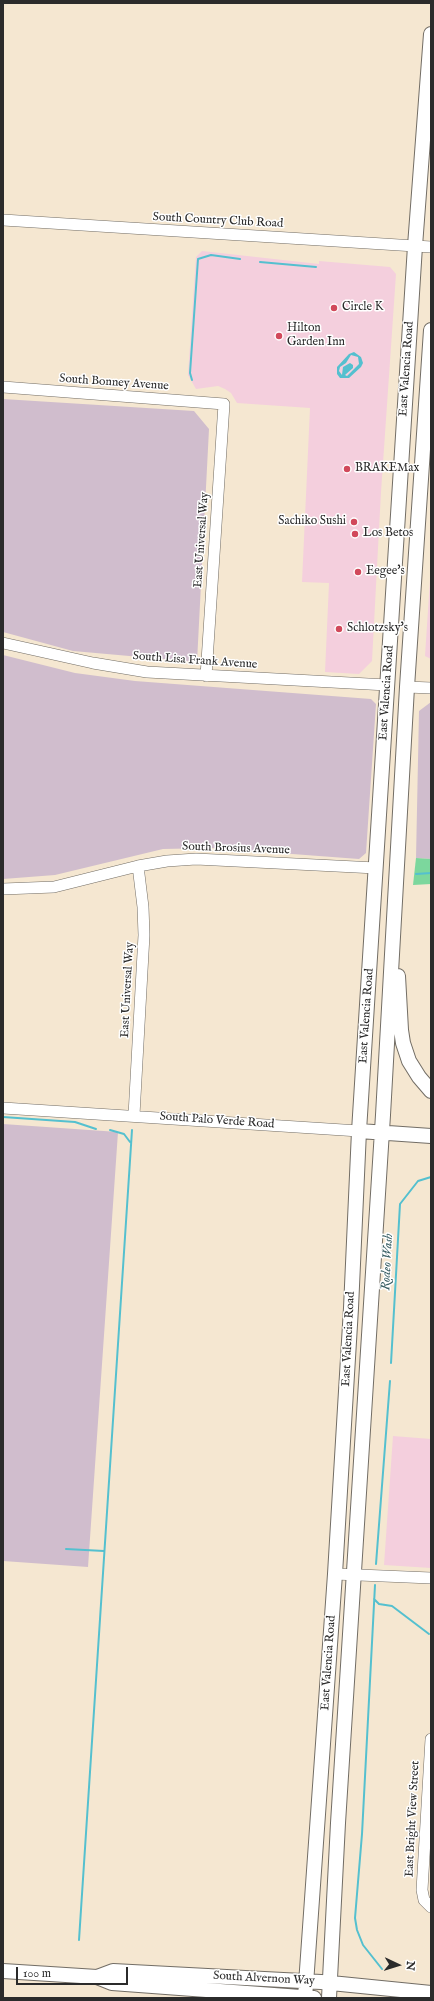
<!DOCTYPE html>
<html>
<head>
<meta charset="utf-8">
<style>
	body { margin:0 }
	#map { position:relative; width:434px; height:2001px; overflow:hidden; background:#f5e7d1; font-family:"IM FELL English",serif }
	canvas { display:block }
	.frame { position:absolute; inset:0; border:4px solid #2b2b2b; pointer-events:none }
	.north { position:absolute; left:378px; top:1945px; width:40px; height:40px; -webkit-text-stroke:3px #fff; paint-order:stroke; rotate:94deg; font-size:11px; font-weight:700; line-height:16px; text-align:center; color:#2b2b2b }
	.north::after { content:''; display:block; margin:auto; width:14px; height:18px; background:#2b2b2b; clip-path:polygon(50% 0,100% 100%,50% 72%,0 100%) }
	.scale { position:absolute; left:16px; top:1967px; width:112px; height:18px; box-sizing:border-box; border:2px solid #2b2b2b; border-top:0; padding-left:5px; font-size:12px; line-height:14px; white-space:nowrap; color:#2b2b2b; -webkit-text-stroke:3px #fff; paint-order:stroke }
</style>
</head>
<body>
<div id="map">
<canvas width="434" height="2001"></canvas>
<div class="frame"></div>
<div class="north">N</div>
<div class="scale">100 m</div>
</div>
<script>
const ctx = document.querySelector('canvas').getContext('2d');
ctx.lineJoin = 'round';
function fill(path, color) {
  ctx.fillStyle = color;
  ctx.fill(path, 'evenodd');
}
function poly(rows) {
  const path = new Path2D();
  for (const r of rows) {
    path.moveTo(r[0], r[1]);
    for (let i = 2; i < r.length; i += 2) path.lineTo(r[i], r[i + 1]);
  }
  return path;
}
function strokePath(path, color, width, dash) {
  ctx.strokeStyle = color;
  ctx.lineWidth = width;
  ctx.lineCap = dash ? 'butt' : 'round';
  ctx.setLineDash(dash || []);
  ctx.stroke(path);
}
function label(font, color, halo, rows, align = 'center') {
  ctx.font = font + ' "IM FELL English",serif';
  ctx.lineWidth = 3;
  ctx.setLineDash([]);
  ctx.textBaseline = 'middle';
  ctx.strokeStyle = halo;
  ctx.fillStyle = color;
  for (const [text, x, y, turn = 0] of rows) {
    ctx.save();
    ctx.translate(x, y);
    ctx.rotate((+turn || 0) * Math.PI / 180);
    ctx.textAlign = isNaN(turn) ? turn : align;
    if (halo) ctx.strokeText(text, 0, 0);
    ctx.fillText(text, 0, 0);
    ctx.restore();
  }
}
fill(poly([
	[202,251,319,264,319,261,390,267,396,274,381,492,372,661,359,674,325,672,329,583,302,582,310,408,237,403,231,393,225,389,218,386,196,389,188,375,196,257],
	[431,564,431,659,425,656],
	[393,1436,431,1439,431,1568,384,1565]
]), '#f4cfdd');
fill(poly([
	[3,399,194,411,209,429,197,662,73,651,3,632],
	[3,655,75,673,135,681,371,699,376,704,366,853,359,859,212,848,163,849,55,875,3,879],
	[431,702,431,859,416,858,419,711],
	[3,1124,118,1132,88,1567,3,1561]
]), '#d0bdcd');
fill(poly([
	[416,858,431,859,431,884,413,885]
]), '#7cd79d');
fill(poly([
	[354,352,361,357,363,363,361,367,349,378,340,378,337,374,337,367,349,354],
	[351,355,358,357,359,364,347,376,345,375,353,368,353,365,350,363,343,367,342,375,339,371,340,367,346,363]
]), '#54c0cf');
strokePath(poly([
	[260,262,316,267],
	[192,380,190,373,198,259,211,255,240,259],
	[416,874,431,873],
	[3,1117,75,1122,96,1129],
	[110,1130,124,1134,130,1142],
	[391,1363,400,1204,418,1181,431,1177],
	[66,1549,104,1551],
	[376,1564,390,1381],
	[375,1585,362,1834,355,1918,357,1930,363,1945,382,1969],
	[374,1599,379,1604,392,1606,429,1634],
	[79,1940,132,1130]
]), '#54c0cf', 2);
const minor = poly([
	[3,220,431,247],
	[3,387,224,404,206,676],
	[3,643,93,663,147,672,387,685],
	[407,687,431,688],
	[3,889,54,887,138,866,167,861,196,859,376,868],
	[3,1108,359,1131],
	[134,1115,144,935,143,907,138,866],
	[335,1574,431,1578],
	[431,1739,422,1890,424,1900,431,1907]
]);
const major = poly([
	[398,976,401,1030,403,1043,409,1061,419,1077,431,1091],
	[359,1131,431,1136],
	[3,1971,97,1977,112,1983,314,1998],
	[97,1977,113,1971,321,1982,431,1993],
	[305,1998,335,1574,351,1308,359,1131,415,246,431,34],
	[329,1998,338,1823,383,1115,407,687,431,330]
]);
strokePath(minor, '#726d65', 12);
strokePath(major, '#726d65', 16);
strokePath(minor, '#fff', 11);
strokePath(major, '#fff', 14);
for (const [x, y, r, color] of [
	[334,308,4,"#d1495b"],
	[279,336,4,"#d1495b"],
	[347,469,4,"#d1495b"],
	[354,522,4,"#d1495b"],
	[355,534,4,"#d1495b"],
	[358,572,4,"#d1495b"],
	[339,629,4,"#d1495b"]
]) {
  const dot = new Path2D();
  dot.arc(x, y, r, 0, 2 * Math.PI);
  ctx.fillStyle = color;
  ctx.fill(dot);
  strokePath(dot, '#fff', 1.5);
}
label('12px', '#2b2b2b', '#fff', [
	["South Country Club Road",218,221,3],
	["East Valencia Road",407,369,-86],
	["South Bonney Avenue",114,383,4],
	["East Universal Way",202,540,-86],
	["South Lisa Frank Avenue",195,661,4],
	["East Valencia Road",387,693,-86],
	["South Brosius Avenue",236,849,2],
	["East Universal Way",128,990,-87],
	["East Valencia Road",367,1016,-86],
	["South Palo Verde Road",217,1121,4],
	["East Valencia Road",349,1339,-87],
	["East Valencia Road",329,1663,-86],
	["East Bright View Street",413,1819,-87],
	["South Alvernon Way",264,1979,3]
]);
label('12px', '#2b2b2b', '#fff', [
	["Circle K",342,308],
	["Hilton",287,329],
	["Garden Inn",287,343],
	["BRAKEMax",355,469],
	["Sachiko Sushi",346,522,"right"],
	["Los Betos",363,534],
	["Eegee's",366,572],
	["Schlotzsky's",347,629]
], 'left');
label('italic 13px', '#395f64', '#fff', [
	["Rodeo Wash",388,1262,-87]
]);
</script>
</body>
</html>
